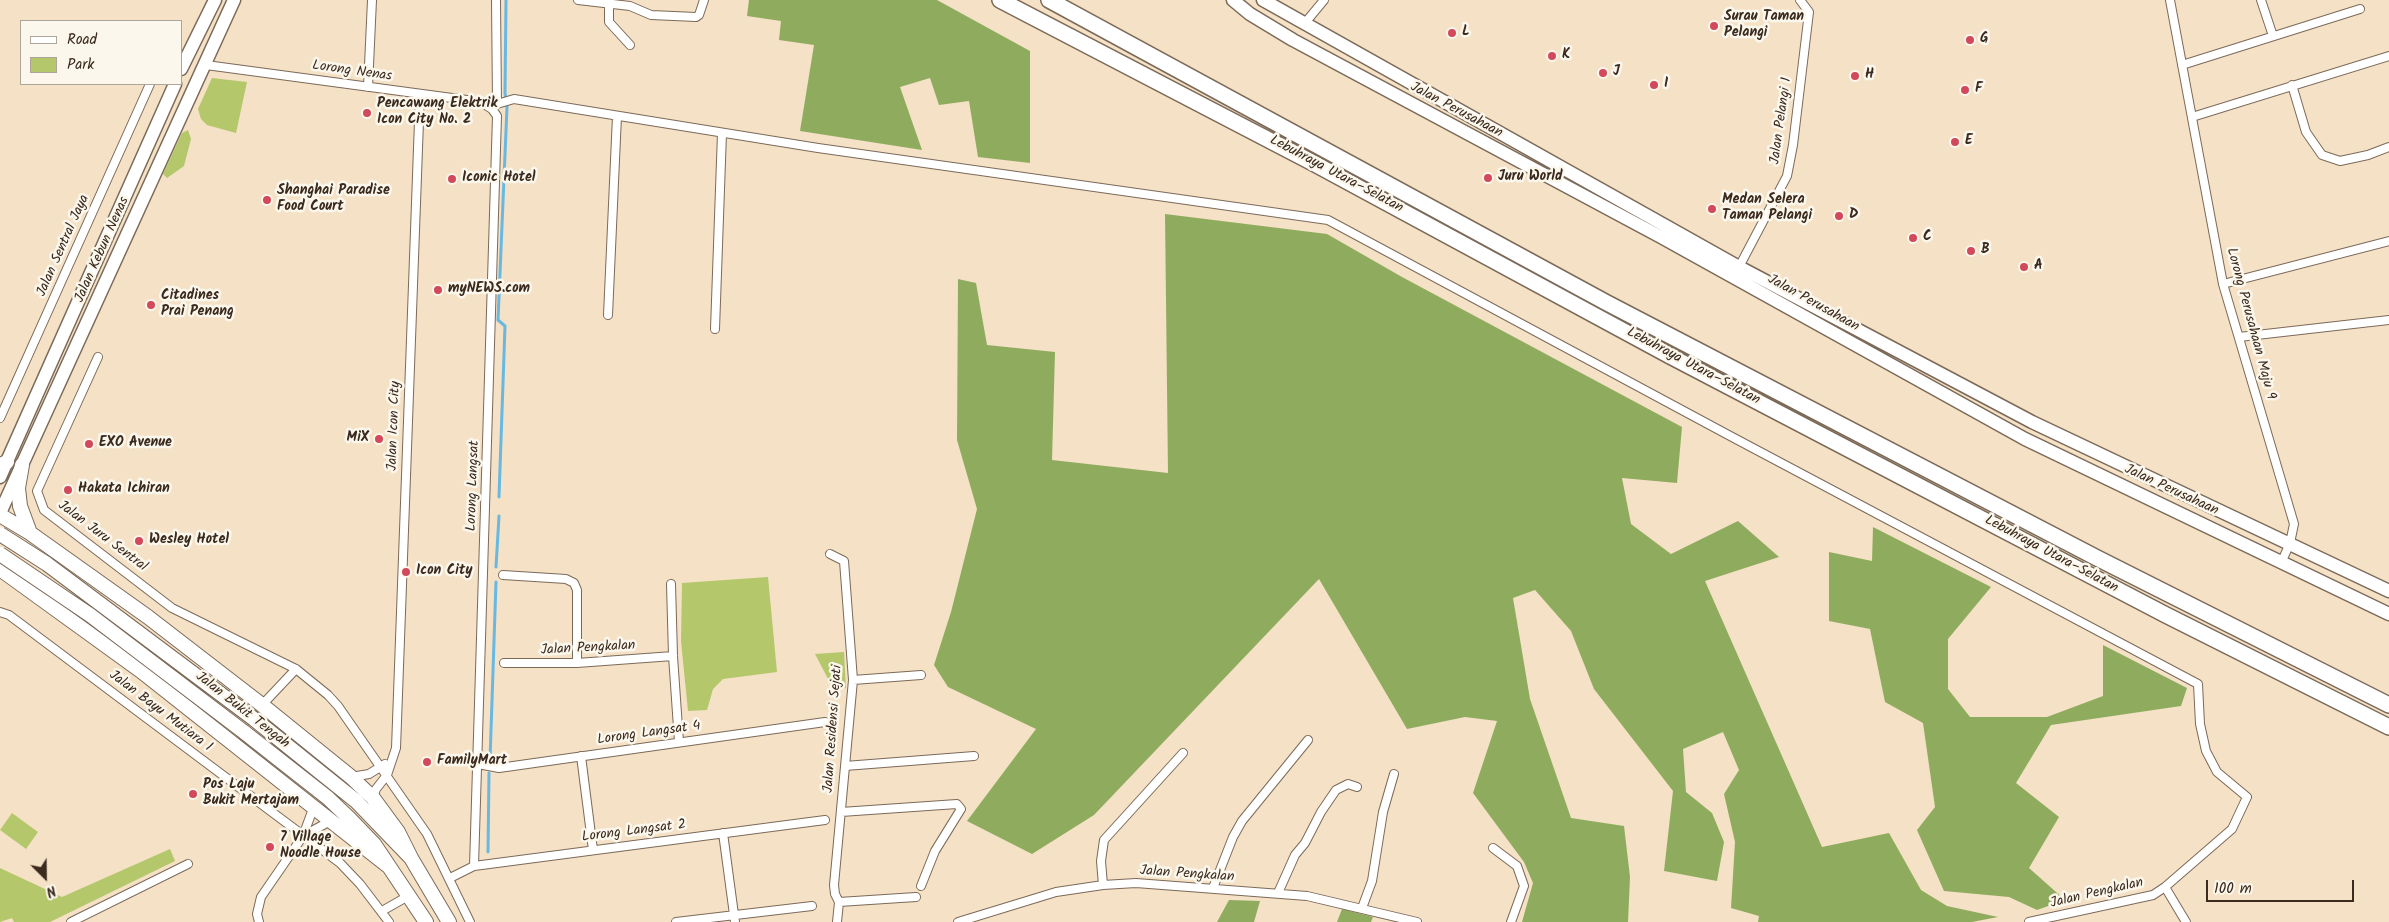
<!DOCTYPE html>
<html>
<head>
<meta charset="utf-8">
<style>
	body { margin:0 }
	#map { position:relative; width:2389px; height:922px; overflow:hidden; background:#f4e1c6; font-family:Kalam,sans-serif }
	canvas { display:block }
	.legend { position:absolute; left:20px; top:20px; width:162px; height:65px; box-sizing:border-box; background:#fbf7ec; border:1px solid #aea59a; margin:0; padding:6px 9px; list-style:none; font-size:15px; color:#3b2a1e }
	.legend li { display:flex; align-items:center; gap:10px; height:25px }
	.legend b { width:25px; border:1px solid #aea59a }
	.north { position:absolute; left:20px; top:852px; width:50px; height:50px; -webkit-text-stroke:4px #fbf7ec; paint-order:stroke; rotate:157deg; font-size:14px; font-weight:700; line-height:20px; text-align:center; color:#3b2a1e }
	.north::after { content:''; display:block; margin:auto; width:18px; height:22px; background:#3b2a1e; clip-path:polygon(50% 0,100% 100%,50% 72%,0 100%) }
	.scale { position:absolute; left:2206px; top:880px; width:148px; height:22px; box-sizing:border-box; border:2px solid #3b2a1e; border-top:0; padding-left:6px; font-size:15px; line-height:18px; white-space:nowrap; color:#3b2a1e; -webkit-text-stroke:4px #fbf7ec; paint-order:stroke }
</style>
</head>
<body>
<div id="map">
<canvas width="2389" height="922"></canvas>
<ul class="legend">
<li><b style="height:6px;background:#fff"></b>Road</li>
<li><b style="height:14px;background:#b4c76a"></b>Park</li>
</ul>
<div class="north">N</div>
<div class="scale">100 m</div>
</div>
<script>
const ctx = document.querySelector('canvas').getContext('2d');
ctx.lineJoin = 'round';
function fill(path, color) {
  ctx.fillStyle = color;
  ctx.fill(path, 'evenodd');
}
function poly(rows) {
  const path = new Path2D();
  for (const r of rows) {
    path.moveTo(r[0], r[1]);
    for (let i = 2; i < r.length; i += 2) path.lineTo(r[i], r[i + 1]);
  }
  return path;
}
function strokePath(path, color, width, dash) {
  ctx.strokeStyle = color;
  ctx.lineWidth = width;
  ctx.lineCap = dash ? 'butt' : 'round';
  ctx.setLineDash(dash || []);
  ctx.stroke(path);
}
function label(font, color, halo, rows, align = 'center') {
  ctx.font = font + ' Kalam,sans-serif';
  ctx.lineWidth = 5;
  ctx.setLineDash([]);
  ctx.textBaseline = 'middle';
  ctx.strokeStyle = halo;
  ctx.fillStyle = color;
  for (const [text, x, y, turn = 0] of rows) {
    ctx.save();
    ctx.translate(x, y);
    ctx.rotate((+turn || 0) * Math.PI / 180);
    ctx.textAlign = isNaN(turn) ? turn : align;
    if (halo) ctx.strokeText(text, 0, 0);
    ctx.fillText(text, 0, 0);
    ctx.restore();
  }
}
fill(poly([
	[212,78,247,82,236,133,207,125,201,119,198,109],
	[188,130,191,139,184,166,167,178,163,174,182,133],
	[768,577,777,672,723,679,713,689,707,710,688,711,681,641,682,583],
	[844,652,846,688,834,690,815,654],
	[12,813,38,832,26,849,0,830],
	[170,849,175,861,50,922,14,922,12,918,0,922,0,868,62,897]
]), '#b4c76a');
fill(poly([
	[749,0,937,0,1030,51,1030,163,978,157,969,101,939,105,930,78,900,87,922,150,800,131,814,45,779,40,781,21,747,16],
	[1165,214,1327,234,1402,277,1682,427,1677,483,1622,478,1631,524,1671,554,1738,521,1779,557,1705,581,1822,847,1889,833,1921,890,1947,906,1998,917,1972,922,1758,922,1759,916,1731,908,1735,842,1724,794,1739,770,1723,732,1683,749,1686,792,1712,813,1724,842,1717,881,1664,871,1673,791,1594,689,1571,631,1535,590,1513,598,1530,699,1571,818,1624,826,1630,877,1628,922,1522,922,1533,883,1524,862,1473,793,1497,721,1465,717,1407,729,1319,579,1094,815,1032,854,967,821,1036,729,948,687,934,665,951,612,977,509,957,440,958,279,976,283,987,345,1055,352,1052,460,1168,473],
	[1873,527,1991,587,1948,639,1948,689,1970,717,2047,717,2103,696,2103,645,2187,688,2181,706,2051,725,2016,783,2059,817,2029,868,2065,900,2037,910,2009,897,1944,891,1917,830,1935,807,1923,723,1885,702,1870,629,1829,621,1829,552,1872,561],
	[1229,900,1260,901,1254,922,1217,922],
	[1342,909,1373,917,1371,922,1337,922]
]), '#8fac5e');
strokePath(poly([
	[499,497,505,326,498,320,507,107,505,93,506,0],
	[496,567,499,516],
	[490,760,496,582],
	[488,852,489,773]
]), '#68b8e2', 3);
const minor = poly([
	[496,0,497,104],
	[578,0,630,6,651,15,696,17,699,15,704,0],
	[2170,0,2223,284,2294,524,2290,543,2282,561],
	[2261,0,2273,36],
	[609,4,609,22,630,45],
	[1305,23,1324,0],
	[206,65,467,100,484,104,492,109,497,116,474,866],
	[2182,65,2360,9],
	[2292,85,2306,132,2322,155,2340,161,2368,155,2389,147],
	[368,87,372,0],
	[492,109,497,104,514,99,818,148,1328,220,1734,438,2198,684,2200,724,2206,751,2217,772,2247,797,2232,829,2165,887,2153,895,2029,922],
	[2192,117,2389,56],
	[1739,267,1787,176,1793,145,1809,12,1800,0],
	[2223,284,2389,241],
	[608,315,617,116],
	[715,329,722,133],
	[2239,337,2389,320],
	[98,357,37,491,44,510,172,608,296,669,328,695,338,706,427,834,470,922],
	[0,418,150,84],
	[830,554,844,561,853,680,834,885,835,894,839,902,837,922],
	[503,575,566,579,574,583,577,590,577,663],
	[671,584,673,656,679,742],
	[0,612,9,615,340,863,360,884,389,922],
	[504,663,577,663,673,656],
	[853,680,921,675],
	[262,705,296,669],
	[581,756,593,850],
	[478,764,499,768,825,722],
	[845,766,974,756],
	[351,777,369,774,385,764],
	[373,798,376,789,387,775,396,748,420,94],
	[841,812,957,804,961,809,935,851,921,886],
	[723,833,735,922],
	[303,836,332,820],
	[1493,848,1517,866,1524,886,1511,922],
	[450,878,474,866,825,820],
	[1103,885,1101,861,1104,840,1183,753],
	[2165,887,2186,922],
	[1213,888,1233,837,1242,821,1308,740],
	[1278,893,1295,855,1305,843,1321,812,1336,790,1348,784,1357,787],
	[839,902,916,897],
	[1362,908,1372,881,1383,812,1394,774],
	[382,911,410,895],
	[71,922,188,864],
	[259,922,257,914,261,897,303,836,314,806],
	[676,922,812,906],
	[958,922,1056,892,1103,885,1136,883,1307,896,1417,922]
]);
const primary = poly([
	[1233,0,1250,14,1293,40,1661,237,2025,439,2389,614],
	[1263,0,1739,267,2032,422,2389,591],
	[181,69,215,0],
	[0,477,175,84],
	[0,513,234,0]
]);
const trunk = poly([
	[0,465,7,462],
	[22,465,18,488,20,506,30,533],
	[0,515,30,533,148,617,262,705,351,777,373,798,398,832,411,858],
	[0,569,141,671,388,866],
	[254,719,356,801,411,858,449,922],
	[244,732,328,798,350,819,374,844,426,922]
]);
const motorway = poly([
	[1000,0,1315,164,1670,356,2166,615,2389,727],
	[1049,0,1607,303,2097,558,2389,705]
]);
strokePath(minor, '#7c6a59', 10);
strokePath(primary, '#7c6a59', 15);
strokePath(trunk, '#7c6a59', 16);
strokePath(motorway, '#7c6a59', 18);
strokePath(minor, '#fff', 8);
strokePath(primary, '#fff', 12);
strokePath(trunk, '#fff', 14);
strokePath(motorway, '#fff', 15);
const trunkBridge = poly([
	[0,534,47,564,254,719],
	[0,554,90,615,244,732]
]);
strokePath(trunkBridge, '#7c6a59', 16, []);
strokePath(trunkBridge, '#fff', 14);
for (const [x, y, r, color] of [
	[1714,26,5,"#d1495b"],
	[1452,33,5,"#d1495b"],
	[1970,40,5,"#d1495b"],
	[1552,56,5,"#d1495b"],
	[1603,73,5,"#d1495b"],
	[1855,76,5,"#d1495b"],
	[1654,85,5,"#d1495b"],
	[1965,90,5,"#d1495b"],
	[367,113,5,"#d1495b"],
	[1955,142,5,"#d1495b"],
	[1488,178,5,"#d1495b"],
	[452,179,5,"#d1495b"],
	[267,200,5,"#d1495b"],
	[1712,209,5,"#d1495b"],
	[1839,216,5,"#d1495b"],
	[1913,238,5,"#d1495b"],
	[1971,251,5,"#d1495b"],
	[2024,267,5,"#d1495b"],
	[438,290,5,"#d1495b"],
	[151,305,5,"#d1495b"],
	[379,439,5,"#d1495b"],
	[89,444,5,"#d1495b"],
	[68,490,5,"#d1495b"],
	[139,541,5,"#d1495b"],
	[406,572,5,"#d1495b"],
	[427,762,5,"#d1495b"],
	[193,794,5,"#d1495b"],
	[270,847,5,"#d1495b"]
]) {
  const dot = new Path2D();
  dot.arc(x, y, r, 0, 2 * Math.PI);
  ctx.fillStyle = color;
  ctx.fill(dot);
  strokePath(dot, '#fbf7ec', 2);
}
label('bold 14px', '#3b2a1e', '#fbf7ec', [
	["Surau Taman",1724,18],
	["Pelangi",1724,34],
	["L",1462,33],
	["G",1980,40],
	["K",1562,56],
	["J",1613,73],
	["H",1865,76],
	["I",1664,85],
	["F",1975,90],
	["Pencawang Elektrik",377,105],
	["Icon City No. 2",377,121],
	["E",1965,142],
	["Juru World",1498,178],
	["Iconic Hotel",462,179],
	["Shanghai Paradise",277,192],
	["Food Court",277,208],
	["Medan Selera",1722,201],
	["Taman Pelangi",1722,217],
	["D",1849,216],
	["C",1923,238],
	["B",1981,251],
	["A",2034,267],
	["myNEWS.com",448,290],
	["Citadines",161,297],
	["Prai Penang",161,313],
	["MiX",369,439,"right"],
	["EXO Avenue",99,444],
	["Hakata Ichiran",78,490],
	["Wesley Hotel",149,541],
	["Icon City",416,572],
	["FamilyMart",437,762],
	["Pos Laju",203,786],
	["Bukit Mertajam",203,802],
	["7 Village",280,839],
	["Noodle House",280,855]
], 'left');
label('14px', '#3b2a1e', '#fbf7ec', [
	["Lorong Nenas",352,72,8],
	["Jalan Perusahaan",1456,111,28],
	["Jalan Pelangi 1",1782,121,-82],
	["Lebuhraya Utara–Selatan",1336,175,28],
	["Jalan Sentral Jaya",64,246,-66],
	["Jalan Kebun Nenas",103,250,-66],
	["Jalan Perusahaan",1813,304,29],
	["Lorong Perusahaan Maju 9",2250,324,75],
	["Lebuhraya Utara–Selatan",1693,367,28],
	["Jalan Icon City",395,426,-88],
	["Lorong Langsat",474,486,-88],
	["Jalan Perusahaan",2171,491,25],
	["Jalan Juru Sentral",102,537,37],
	["Lebuhraya Utara–Selatan",2051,555,28],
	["Jalan Pengkalan",588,649,-3],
	["Jalan Bukit Tengah",242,711,38],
	["Jalan Bayu Mutiara 1",160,712,37],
	["Jalan Residensi Sejati",834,729,-86],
	["Lorong Langsat 4",649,734,-8],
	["Lorong Langsat 2",634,832,-7],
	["Jalan Pengkalan",1187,875,4],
	["Jalan Pengkalan",2097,894,-13]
]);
</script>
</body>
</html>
